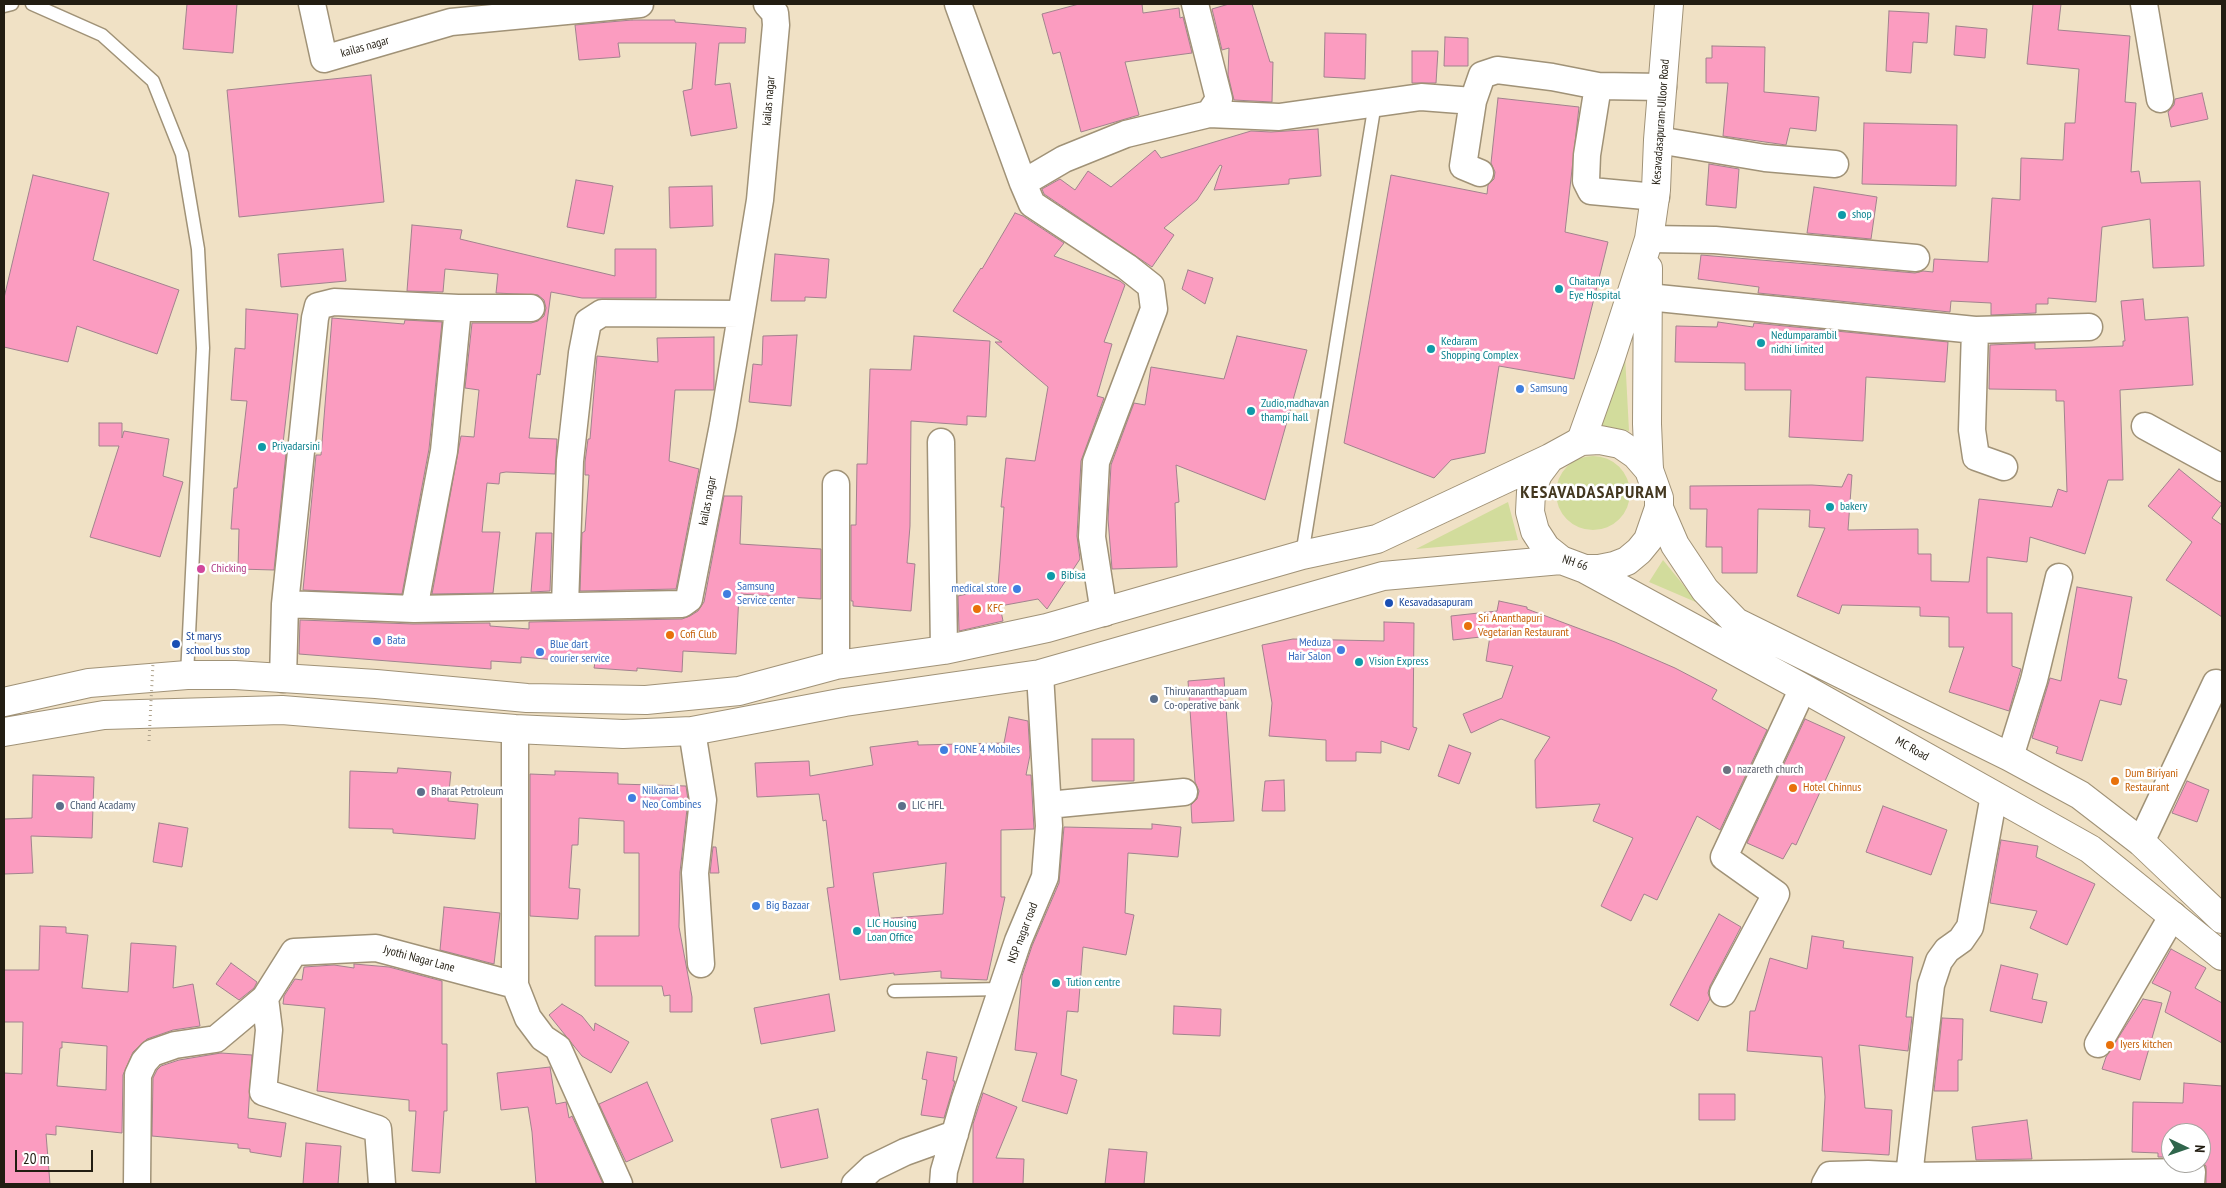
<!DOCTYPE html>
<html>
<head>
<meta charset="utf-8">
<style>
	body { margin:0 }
	#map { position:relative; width:2226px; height:1188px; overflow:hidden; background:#f0e1c5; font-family:"PT Sans Narrow",sans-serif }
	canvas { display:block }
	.frame { position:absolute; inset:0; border:5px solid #221d12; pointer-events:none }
	.north { position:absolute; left:2161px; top:1123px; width:50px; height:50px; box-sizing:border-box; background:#fff; border:1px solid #a7a5a0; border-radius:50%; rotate:93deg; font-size:14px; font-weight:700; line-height:20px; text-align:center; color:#221d12 }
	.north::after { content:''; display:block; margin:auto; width:18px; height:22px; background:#30664c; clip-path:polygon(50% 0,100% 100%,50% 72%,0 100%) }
	.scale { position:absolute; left:15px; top:1150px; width:78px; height:22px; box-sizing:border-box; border:2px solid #221d12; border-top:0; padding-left:6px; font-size:15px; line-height:18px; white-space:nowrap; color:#221d12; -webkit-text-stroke:4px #fff; paint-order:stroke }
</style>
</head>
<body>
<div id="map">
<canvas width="2226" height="1188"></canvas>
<div class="frame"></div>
<div class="north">N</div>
<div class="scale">20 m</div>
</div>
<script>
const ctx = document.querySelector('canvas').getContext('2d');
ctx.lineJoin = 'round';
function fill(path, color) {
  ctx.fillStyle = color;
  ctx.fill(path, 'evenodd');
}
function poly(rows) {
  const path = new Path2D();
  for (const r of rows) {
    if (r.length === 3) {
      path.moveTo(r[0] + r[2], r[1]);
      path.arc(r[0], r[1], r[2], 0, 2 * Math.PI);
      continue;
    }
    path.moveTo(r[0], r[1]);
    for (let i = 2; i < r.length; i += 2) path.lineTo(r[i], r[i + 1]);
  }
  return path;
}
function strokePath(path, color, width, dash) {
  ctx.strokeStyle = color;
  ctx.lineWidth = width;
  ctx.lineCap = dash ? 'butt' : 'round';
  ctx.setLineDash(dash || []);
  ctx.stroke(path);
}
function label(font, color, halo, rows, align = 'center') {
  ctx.font = font + ' "PT Sans Narrow",sans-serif';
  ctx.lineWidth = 5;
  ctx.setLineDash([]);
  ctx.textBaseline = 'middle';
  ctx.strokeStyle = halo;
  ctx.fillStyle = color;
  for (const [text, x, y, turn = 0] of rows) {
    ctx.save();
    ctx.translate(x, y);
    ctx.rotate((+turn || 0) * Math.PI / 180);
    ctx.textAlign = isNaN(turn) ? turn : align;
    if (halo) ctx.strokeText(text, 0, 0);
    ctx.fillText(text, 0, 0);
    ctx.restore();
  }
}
fill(poly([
	[1625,355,1629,431,1597,425],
	[1593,493,37],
	[1508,502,1518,540,1416,549],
	[1663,560,1698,603,1649,582]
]), '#d2dc9c');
const building = poly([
	[187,4,237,4,233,53,183,49,187,4],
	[1079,4,1142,4,1143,13,1179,8,1180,18,1183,17,1192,53,1125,62,1139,115,1081,132,1060,52,1053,54,1042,14,1079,4],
	[1229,4,1252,4,1270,62,1273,62,1272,102,1234,100,1228,75,1229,48,1222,50,1212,9,1229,4],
	[2033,4,2061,4,2058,30,2130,36,2125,102,2136,103,2131,172,2139,171,2141,183,2200,181,2204,266,2153,268,2150,219,2102,227,2096,302,2048,298,2048,304,2036,304,2036,313,1991,315,1991,303,1951,301,1950,312,1758,293,1759,287,1698,279,1701,255,1915,273,1923,271,1933,272,1934,259,1988,262,1992,198,2020,200,2021,158,2063,160,2065,123,2075,123,2079,69,2027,64,2033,4],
	[1889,11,1929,13,1927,43,1913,42,1911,73,1886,71,1889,11],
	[632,20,675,20,675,22,746,28,745,43,719,43,715,85,730,83,737,128,691,136,683,91,692,89,696,43,618,43,620,57,579,60,575,25,632,20],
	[1956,26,1987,29,1985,58,1954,55,1956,26],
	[1325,33,1366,34,1365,79,1324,77,1325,33],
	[1445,37,1468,38,1468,66,1444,66,1445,37],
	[1712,46,1765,47,1764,92,1819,97,1816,131,1790,128,1786,145,1723,136,1728,83,1706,83,1706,58,1712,58,1712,46],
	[1412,51,1438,51,1436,83,1412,83,1412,51],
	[371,75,384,202,239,217,227,90,371,75],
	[2202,93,2208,119,2171,127,2168,112,2174,105,2175,99,2202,93],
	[1498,98,1579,107,1565,232,1608,242,1574,379,1499,366,1485,453,1451,460,1434,478,1344,443,1391,175,1487,194,1488,185,1494,179,1495,172,1491,163,1498,98],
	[1864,123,1957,125,1956,186,1862,184,1864,123],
	[1318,129,1321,176,1289,179,1289,184,1214,190,1222,166,1220,165,1197,200,1164,228,1174,235,1152,267,1044,194,1042,189,1060,179,1075,190,1088,171,1111,187,1155,150,1161,158,1251,131,1271,132,1318,129],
	[1709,164,1739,169,1736,208,1706,205,1709,164],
	[33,175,109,193,93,260,179,290,157,354,77,326,68,362,4,347,4,298,33,175],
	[576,180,613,186,604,234,567,227,576,180],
	[712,186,713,226,670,228,669,187,712,186],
	[1814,187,1877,197,1871,239,1807,233,1814,187],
	[1015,213,1023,216,1064,243,1054,256,1120,281,1125,285,1104,342,1112,344,1097,396,1104,398,1081,461,1077,536,1080,559,1047,609,1038,599,1000,606,1003,621,959,631,958,596,998,587,1004,507,1001,507,1006,458,1035,461,1048,387,995,342,1002,342,953,311,981,268,982,269,1015,213],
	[412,225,462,230,460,239,615,276,615,249,656,249,656,298,582,298,551,292,540,375,537,374,529,438,557,439,555,474,506,472,500,473,499,484,487,483,482,532,500,532,493,593,432,594,461,436,474,437,479,390,465,388,472,323,531,323,538,321,544,316,546,308,544,300,538,295,496,293,498,274,445,269,443,292,407,291,412,225],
	[343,249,346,281,281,287,278,254,343,249],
	[775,254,829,259,826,298,805,297,805,301,771,301,775,254],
	[1188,270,1213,278,1205,304,1182,289,1188,270],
	[2143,299,2145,320,2188,317,2193,385,2120,390,2123,480,2108,480,2085,554,2030,537,2027,562,1987,557,1987,613,2012,613,2012,666,2021,669,2009,711,1949,692,1964,647,1949,647,1949,617,1920,616,1920,607,1842,605,1839,614,1797,596,1825,528,1809,527,1810,510,1758,509,1757,573,1722,573,1722,547,1706,547,1707,509,1690,509,1690,486,1812,485,1842,487,1848,474,1852,475,1848,530,1918,529,1918,554,1931,554,1931,581,1969,582,1979,499,2052,507,2058,489,2067,492,2064,401,2056,401,2056,390,1989,389,1990,345,2035,343,2035,349,2123,346,2123,341,2125,341,2121,301,2143,299],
	[246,309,298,314,282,452,286,453,274,570,238,569,239,529,231,529,234,488,237,488,247,401,231,400,235,348,245,349,246,309],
	[332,318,404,324,405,320,442,322,429,449,402,594,303,590,316,455,321,455,332,318],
	[1718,322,1753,327,1754,323,1948,342,1945,382,1866,377,1863,441,1789,437,1791,390,1745,390,1745,363,1675,362,1676,326,1717,327,1718,322],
	[797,335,791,406,749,402,753,364,762,365,763,336,797,335],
	[914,336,990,341,986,417,967,416,967,425,911,421,910,526,907,563,915,564,911,611,853,606,853,601,851,601,851,525,856,525,857,464,867,464,870,369,911,370,914,336],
	[1237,336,1307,350,1265,500,1176,465,1179,502,1175,503,1177,567,1112,569,1108,519,1111,465,1134,403,1145,405,1151,367,1224,379,1237,336],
	[714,337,714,390,675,390,669,461,699,469,676,589,580,591,582,533,585,531,589,475,585,475,585,462,588,439,590,439,597,356,658,362,657,338,714,337],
	[99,423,122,423,122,438,124,431,169,439,163,476,183,482,160,557,90,537,119,446,99,446,99,423],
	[2179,469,2222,504,2212,518,2222,525,2222,617,2166,580,2192,542,2148,506,2179,469],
	[724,496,742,496,740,544,821,549,821,599,739,594,736,654,683,651,682,672,637,668,637,671,594,668,595,663,521,657,521,663,491,661,491,669,299,654,300,620,413,624,490,623,490,626,529,629,529,622,682,619,690,616,698,611,704,602,724,496],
	[536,533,552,533,550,591,531,592,536,533],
	[2077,587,2132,597,2118,678,2127,680,2121,705,2100,700,2082,761,2056,753,2058,747,2032,738,2050,678,2061,681,2077,587],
	[1499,601,1527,607,1527,609,1615,642,1675,668,1717,690,1712,699,1767,730,1720,830,1697,816,1657,900,1644,894,1631,921,1601,906,1633,838,1593,821,1600,804,1536,808,1535,760,1550,737,1501,719,1471,733,1463,714,1502,698,1513,666,1486,661,1490,636,1453,640,1451,616,1497,611,1499,601],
	[1384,622,1414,623,1413,727,1417,728,1409,750,1381,741,1381,753,1356,752,1356,761,1326,761,1326,740,1269,736,1272,703,1262,645,1293,639,1384,641,1384,622],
	[1224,678,1234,821,1192,823,1191,805,1197,799,1199,791,1195,782,1188,681,1224,678],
	[1009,717,1028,721,1030,755,1026,775,1031,775,1034,829,1001,830,1001,897,1005,897,987,980,941,978,941,971,894,975,894,973,840,980,827,888,834,887,826,820,823,821,819,794,757,797,755,763,809,761,810,776,873,765,870,747,918,741,918,745,1004,743,1009,717],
	[946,863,943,914,880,919,873,873,946,863],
	[1805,719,1845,737,1796,845,1792,843,1783,859,1747,843,1805,719],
	[1092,739,1134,739,1134,781,1092,781,1092,739],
	[1449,745,1471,753,1459,784,1438,776,1449,745],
	[398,768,451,772,448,801,478,804,475,839,393,833,393,829,349,828,350,771,397,773,398,768],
	[555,771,618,773,618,784,686,786,688,800,680,872,679,927,692,997,692,1012,670,1012,670,995,664,996,662,986,595,986,595,936,639,936,639,853,624,853,624,821,579,818,578,845,572,845,569,888,580,889,578,919,530,916,530,774,555,775,555,771],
	[33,775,94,777,92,838,31,836,33,873,4,874,4,819,32,818,33,775],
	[1284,780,1285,811,1262,811,1265,781,1284,780],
	[2187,781,2209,790,2197,822,2172,813,2187,781],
	[1883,806,1947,830,1931,875,1866,852,1883,806],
	[159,823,188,828,182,867,153,862,159,823],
	[1152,824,1181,827,1178,857,1128,853,1125,913,1134,915,1126,955,1083,947,1078,1012,1067,1011,1061,1075,1077,1080,1067,1114,1022,1101,1037,1053,1015,1050,1022,976,1032,946,1059,883,1064,827,1152,829,1152,824],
	[2001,840,2038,846,2036,857,2095,884,2067,945,2030,928,2037,911,1990,903,2001,840],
	[713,847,716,847,719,873,710,873,713,847],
	[444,907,500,913,494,964,440,950,444,907],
	[1719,914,1741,927,1710,986,1708,993,1710,999,1698,1021,1670,1005,1719,914],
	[40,926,66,927,66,933,88,935,82,988,128,992,131,943,176,946,173,988,193,984,200,1026,173,1030,147,1039,133,1052,123,1075,122,1133,56,1126,56,1135,46,1134,50,1184,4,1184,4,1073,22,1074,23,1022,4,1022,4,970,39,970,40,926],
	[62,1042,107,1046,106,1090,57,1086,60,1048,62,1048,62,1042],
	[1812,936,1844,941,1843,948,1913,957,1906,1017,1912,1017,1908,1051,1859,1045,1865,1108,1892,1110,1889,1155,1822,1151,1825,1097,1822,1057,1747,1051,1750,1011,1755,1011,1770,958,1807,969,1812,936],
	[2171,949,2206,968,2195,988,2222,1003,2222,1043,2165,1012,2171,992,2152,983,2171,949],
	[231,963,257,982,254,988,239,1000,216,984,231,963],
	[354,964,389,967,442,981,442,1044,447,1044,447,1111,444,1111,440,1173,412,1171,416,1111,409,1111,409,1100,317,1091,325,1008,283,1004,284,996,295,979,302,980,304,967,334,965,354,968,354,964],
	[2001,965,2038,974,2032,999,2047,1002,2042,1023,1990,1011,2001,965],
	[829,994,835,1031,761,1044,754,1008,829,994],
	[2143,999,2162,1003,2140,1080,2102,1069,2106,1057,2143,999],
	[562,1004,582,1016,594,1031,595,1023,629,1042,611,1073,582,1056,549,1015,562,1004],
	[1174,1006,1221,1009,1220,1036,1173,1034,1174,1006],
	[1942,1018,1963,1019,1962,1060,1958,1060,1958,1091,1934,1091,1942,1018],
	[927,1052,957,1057,953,1081,955,1081,944,1118,921,1115,927,1080,922,1079,927,1052],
	[221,1053,252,1055,248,1118,286,1123,281,1157,250,1152,250,1149,238,1148,238,1144,152,1136,153,1078,157,1070,161,1066,179,1060,221,1053],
	[550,1067,556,1104,566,1102,569,1118,572,1116,603,1184,536,1184,532,1132,528,1107,501,1110,497,1073,550,1067],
	[647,1082,673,1141,626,1162,599,1104,647,1082],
	[2184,1083,2222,1086,2222,1184,2206,1184,2206,1166,2201,1160,2201,1133,2171,1133,2171,1157,2158,1157,2158,1153,2132,1152,2133,1102,2183,1103,2184,1083],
	[983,1093,1017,1107,996,1158,1024,1159,1023,1184,973,1184,973,1124,983,1093],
	[1699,1094,1735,1094,1735,1120,1699,1120,1699,1094],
	[818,1109,828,1158,781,1168,771,1119,818,1109],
	[2027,1120,2032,1159,1976,1160,1972,1127,2027,1120],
	[306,1143,341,1146,338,1184,303,1184,306,1143],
	[1109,1149,1147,1152,1144,1184,1105,1184,1109,1149]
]);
fill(building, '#fb9cc0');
strokePath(building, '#a1828d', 1);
const lane = poly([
	[32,4,102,35,153,81,182,154,198,249,203,348,187,675],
	[4,6,12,4],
	[1302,555,1375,103],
	[894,991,1003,989]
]);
const street = poly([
	[312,4,324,59,451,22,640,4],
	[958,4,1023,183,1032,204,1127,267,1151,286,1154,309,1096,462,1092,537,1104,613],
	[2144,4,2160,99],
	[1598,86,1587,155,1586,181,1591,191,1656,197],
	[1209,114,1279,117,1421,97,1473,101],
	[1658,140,1765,158,1835,164],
	[1480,173,1463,166,1473,101,1482,75,1497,70,1552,77,1598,86,1663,87],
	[1023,183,1064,159,1126,134,1209,114,1219,99,1195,4],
	[1649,239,1715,240,1916,258],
	[1648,297,1975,330,2089,327],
	[1975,330,1972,430,1976,457,2004,467],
	[2145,426,2222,468],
	[941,442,944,650],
	[285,604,414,609,682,604,689,599,723,425,760,200,776,25,775,13,767,4],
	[565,605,570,461,582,353,588,322,602,313,741,314],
	[414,609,444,451,458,308],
	[836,665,836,484],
	[283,679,285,604,315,318,318,306,334,302,458,308,531,308],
	[692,731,703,800,695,873,701,964],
	[2010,757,2034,680,2059,577],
	[1048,805,1184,792],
	[2141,842,2216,683],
	[515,985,528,1018,543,1038,558,1048,619,1184],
	[1723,993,1776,894,1724,857,1803,688],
	[265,998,269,1030,263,1092,378,1129,382,1184],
	[2098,1044,2173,915],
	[1909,1176,1931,985,1939,961,1947,950,1961,940,1970,927,1994,795],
	[137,1184,138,1075,144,1062,152,1053,175,1045,216,1039,265,998,294,952,376,948,515,985,515,729],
	[855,1184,872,1168,905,1152,955,1134],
	[943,1184,944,1171,964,1102,1018,941,1045,877,1049,826,1040,674],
	[1825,1184,1830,1175,1868,1174,1909,1176,2192,1172,2191,1184]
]);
const secondary = poly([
	[1648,268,1647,424,1649,470],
	[1581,441,1611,357,1649,239,1656,190,1658,140,1669,4]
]);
const primary = poly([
	[1659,508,1675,545,1705,590,1736,622,2010,757,2080,795,2141,842,2222,919],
	[1585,569,1803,688,2090,849,2222,956],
	[4,702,89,683,187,675,235,675,376,684,527,698,646,700,739,691,836,665,944,650,1047,628,1302,555,1377,539,1550,458,1581,441,1600,440,1620,444,1636,455,1649,470,1659,498,1659,508,1648,540,1639,551,1627,561,1614,566,1599,569,1585,569,1561,560,1546,548,1535,531,1530,512,1531,492,1538,474,1550,458],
	[4,732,104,715,282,710,515,729,623,734,692,731,845,702,1040,674,1383,576,1561,560]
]);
strokePath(lane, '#a09277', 15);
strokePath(street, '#a09277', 29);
strokePath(secondary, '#a09277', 30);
strokePath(primary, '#a09277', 30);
strokePath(lane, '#fff', 12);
strokePath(street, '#fff', 26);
strokePath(secondary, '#fff', 28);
strokePath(primary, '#fff', 28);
strokePath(poly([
	[149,741,153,663]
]), '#aea28c', 3, [1, 4]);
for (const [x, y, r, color] of [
	[1842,215,5,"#0f9aa8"],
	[1559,289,5,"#0f9aa8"],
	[1761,343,5,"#0f9aa8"],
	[1431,349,5,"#0f9aa8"],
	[1520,389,5,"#3f7fe0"],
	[1251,411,5,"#0f9aa8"],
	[262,447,5,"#0f9aa8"],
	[1830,507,5,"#0f9aa8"],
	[201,569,5,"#d1479c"],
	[1051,576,5,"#0f9aa8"],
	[1017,589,5,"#3f7fe0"],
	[727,594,5,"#3f7fe0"],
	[1389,603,5,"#1a4fb4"],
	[977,609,5,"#e8710a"],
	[1468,626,5,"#e8710a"],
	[670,635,5,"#e8710a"],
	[377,641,5,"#3f7fe0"],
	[176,644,5,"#1a4fb4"],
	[1341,650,5,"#3f7fe0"],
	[540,652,5,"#3f7fe0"],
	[1359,662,5,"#0f9aa8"],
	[1154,699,5,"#5c6f8a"],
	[944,750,5,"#3f7fe0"],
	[1727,770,5,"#6b7280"],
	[2115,781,5,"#e8710a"],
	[1793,788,5,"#e8710a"],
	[421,792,5,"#5c6f8a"],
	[632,798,5,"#3f7fe0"],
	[60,806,5,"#5c6f8a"],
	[902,806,5,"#5c6f8a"],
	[756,906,5,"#3f7fe0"],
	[857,931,5,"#0f9aa8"],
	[1056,983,5,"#0f9aa8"],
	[2110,1045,5,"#e8710a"]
]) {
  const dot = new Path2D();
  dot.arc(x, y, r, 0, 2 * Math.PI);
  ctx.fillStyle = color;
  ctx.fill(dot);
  strokePath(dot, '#fff', 2);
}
label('12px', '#221d12', '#fff', [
	["kailas nagar",365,47,-16],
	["kailas nagar",769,101,-85],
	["Kesavadasapuram-Ulloor Road",1661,122,-86],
	["kailas nagar",708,501,-79],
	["NH 66",1575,563,18],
	["MC Road",1912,749,29],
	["NSP nagar road",1023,933,-69],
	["Jyothi Nagar Lane",419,959,15]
]);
label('12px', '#0d838f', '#fff', [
	["shop",1852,215],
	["Chaitanya",1569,282],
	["Eye Hospital",1569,296],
	["Nedumparambil",1771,336],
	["nidhi limited",1771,350],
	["Kedaram",1441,342],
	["Shopping Complex",1441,356],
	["Zudio,madhavan",1261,404],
	["thampi hall",1261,418],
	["Priyadarsini",272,447],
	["bakery",1840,507],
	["Bibisa",1061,576],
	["Vision Express",1369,662],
	["LIC Housing",867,924],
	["Loan Office",867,938],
	["Tution centre",1066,983]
], 'left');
label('12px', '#366cbe', '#fff', [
	["Samsung",1530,389],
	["Samsung",737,587],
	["Service center",737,601],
	["medical store",1007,589,"right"],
	["Bata",387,641],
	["Meduza",1331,643,"right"],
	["Hair Salon",1331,657,"right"],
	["Blue dart",550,645],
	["courier service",550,659],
	["FONE 4 Mobiles",954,750],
	["Nilkamal",642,791],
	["Neo Combines",642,805],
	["Big Bazaar",766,906]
], 'left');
label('12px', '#b23c85', '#fff', [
	["Chicking",211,569]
], 'left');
label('12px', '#164399', '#fff', [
	["Kesavadasapuram",1399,603],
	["St marys",186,637],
	["school bus stop",186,651]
], 'left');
label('12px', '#c56008', '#fff', [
	["KFC",987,609],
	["Sri Ananthapuri",1478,619],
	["Vegetarian Restaurant",1478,633],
	["Cofi Club",680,635],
	["Dum Biriyani",2125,774],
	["Restaurant",2125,788],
	["Hotel Chinnus",1803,788],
	["Iyers kitchen",2120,1045]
], 'left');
label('12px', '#4e5e75', '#fff', [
	["Thiruvananthapuam",1164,692],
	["Co-operative bank",1164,706],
	["Bharat Petroleum",431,792],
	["Chand Acadamy",70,806],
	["LIC HFL",912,806]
], 'left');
label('12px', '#5b616d', '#fff', [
	["nazareth church",1737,770]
], 'left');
ctx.letterSpacing = '1px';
label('bold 18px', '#43371f', '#fff', [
	["KESAVADASAPURAM",1594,493]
]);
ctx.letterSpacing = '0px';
</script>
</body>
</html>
